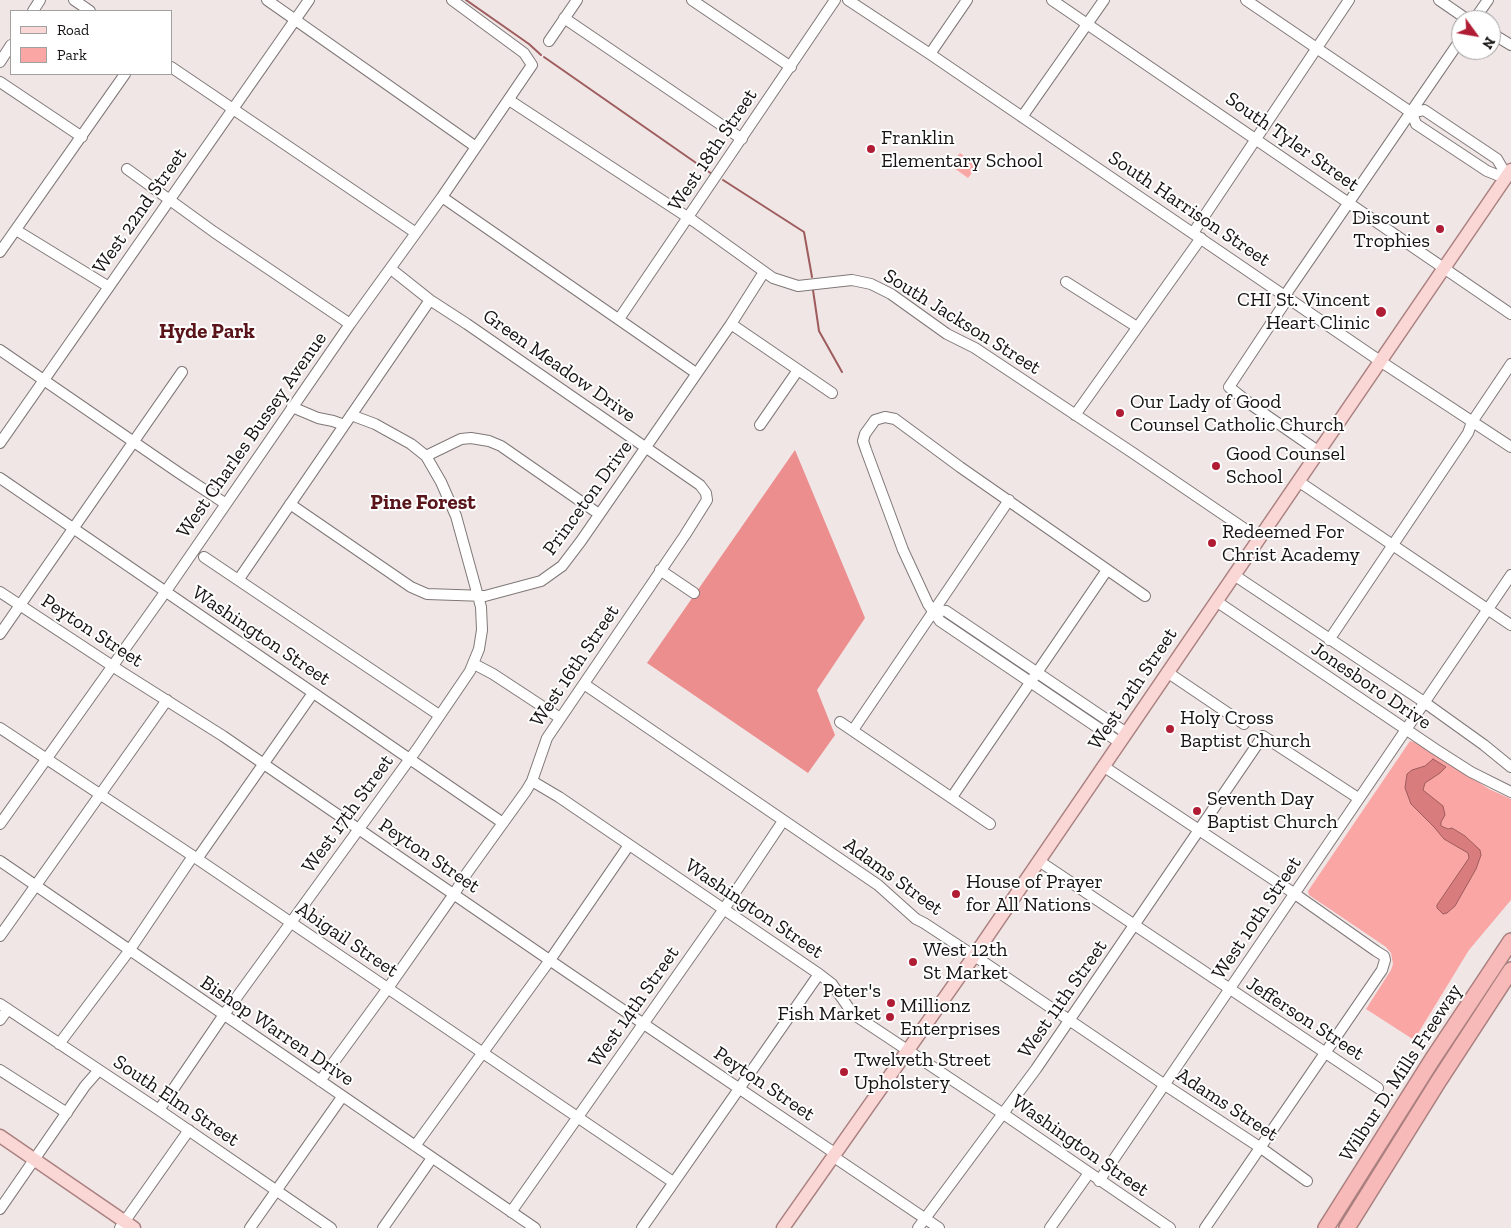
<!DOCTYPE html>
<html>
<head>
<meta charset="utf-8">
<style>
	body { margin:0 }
	#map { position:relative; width:1511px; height:1228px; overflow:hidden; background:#f0e6e6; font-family:"Zilla Slab",serif }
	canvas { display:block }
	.legend { position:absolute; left:10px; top:10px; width:162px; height:65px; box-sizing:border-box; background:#fff; border:1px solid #a2a1a1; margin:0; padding:6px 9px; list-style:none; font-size:15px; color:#171313 }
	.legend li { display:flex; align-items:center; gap:10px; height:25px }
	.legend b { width:25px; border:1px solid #a2a1a1 }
	.north { position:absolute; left:1451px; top:10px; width:50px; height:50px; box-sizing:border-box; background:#fff; border:1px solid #a2a1a1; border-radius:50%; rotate:122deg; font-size:14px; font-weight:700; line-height:20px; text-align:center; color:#171313 }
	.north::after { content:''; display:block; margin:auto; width:18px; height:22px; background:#b01c33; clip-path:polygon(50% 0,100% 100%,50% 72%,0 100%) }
</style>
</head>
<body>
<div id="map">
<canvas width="1511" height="1228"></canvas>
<ul class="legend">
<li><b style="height:6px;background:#fad6d5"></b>Road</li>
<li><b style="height:14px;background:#faa6a5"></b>Park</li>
</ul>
<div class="north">N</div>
</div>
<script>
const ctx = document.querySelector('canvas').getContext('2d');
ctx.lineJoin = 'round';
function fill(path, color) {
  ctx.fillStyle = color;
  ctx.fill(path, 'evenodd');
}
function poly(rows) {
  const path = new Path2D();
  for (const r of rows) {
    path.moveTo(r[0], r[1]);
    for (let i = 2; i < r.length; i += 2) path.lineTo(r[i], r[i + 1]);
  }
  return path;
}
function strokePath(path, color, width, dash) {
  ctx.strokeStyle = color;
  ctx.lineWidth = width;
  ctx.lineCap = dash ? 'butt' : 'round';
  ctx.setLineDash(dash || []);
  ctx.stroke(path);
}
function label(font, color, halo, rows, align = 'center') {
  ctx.font = font + ' "Zilla Slab",serif';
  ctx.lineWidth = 4;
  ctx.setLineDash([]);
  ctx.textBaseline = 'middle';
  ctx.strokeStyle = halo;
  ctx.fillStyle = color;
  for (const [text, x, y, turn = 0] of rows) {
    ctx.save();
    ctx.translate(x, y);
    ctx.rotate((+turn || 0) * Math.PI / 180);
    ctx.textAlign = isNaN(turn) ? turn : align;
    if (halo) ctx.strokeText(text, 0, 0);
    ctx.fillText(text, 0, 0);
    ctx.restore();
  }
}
fill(poly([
	[960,153,977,166,968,178,950,165],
	[1410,741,1417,743,1489,789,1511,799,1511,900,1469,950,1414,1040,1366,1009,1391,970,1393,964,1391,953,1386,947,1309,895,1308,891]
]), '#faa6a5');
fill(poly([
	[795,450,865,618,817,690,835,735,808,773,647,663]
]), '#ec8e8e');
const water = poly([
	[1433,759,1446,767,1440,773,1425,783,1423,790,1443,806,1445,815,1441,822,1441,826,1448,829,1452,828,1465,836,1480,850,1481,855,1476,869,1455,906,1447,913,1443,914,1437,908,1437,905,1469,858,1468,853,1444,839,1434,827,1411,804,1405,788,1407,774,1412,770,1425,766,1433,759]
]);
fill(water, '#d87c7d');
strokePath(water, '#9e5c5d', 1);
strokePath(poly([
	[466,0,529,44,541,55],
	[544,57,712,174],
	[723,180,804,232,812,277],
	[813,290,819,331,842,372]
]), '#9e5c5d', 2);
const minor = poly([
	[74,0,90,11],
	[267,0,476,147],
	[692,0,791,67],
	[848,0,930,54,1380,361,1511,447],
	[1052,0,1511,314],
	[1246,0,1412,113,1416,124,1487,171,1497,175,1507,176,1497,159,1424,110,1412,113],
	[1439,0,1468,20],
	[33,11,40,0],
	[564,18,742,139],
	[1474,20,1488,0],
	[1491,33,1511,45],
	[549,41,577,0],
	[930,54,967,0],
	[0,62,11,45],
	[171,67,416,233],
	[0,82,82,137],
	[509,100,695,222,773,278,798,286,852,280,871,284,891,294,947,334,975,348,1133,453,1258,538],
	[1022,117,1104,0],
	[127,169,214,232,350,324],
	[442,197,696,373],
	[16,230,109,287],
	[1193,233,1349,0],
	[0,252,125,74],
	[1066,282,1137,327],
	[619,319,835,0],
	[731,324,832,393],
	[0,350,179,473,226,504],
	[292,407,318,418,333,421,344,425],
	[1075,415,1201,238],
	[760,425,798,370],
	[0,443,309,0],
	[1318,451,1253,406,1229,387,1284,304,1288,291,1461,39],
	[426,456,461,439,471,438,489,441,501,446,599,514],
	[0,478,503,823],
	[1298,481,1511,625],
	[290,504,411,587,427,594,485,596,541,581,562,566,581,541,731,324,764,272],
	[204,557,439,715],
	[660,570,694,593],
	[1234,575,1424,702,1484,745,1511,767],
	[239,579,430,300],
	[0,592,120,671,223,736,564,970,836,1154],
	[1216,601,1435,749,1471,772,1511,792],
	[934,610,946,611,1125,732],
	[0,634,182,372],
	[1329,640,1468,433,1472,422,1511,364],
	[474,664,493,674,560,718],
	[1167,672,1244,724],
	[584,684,878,885,916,919,924,923,985,963,1165,1085,1261,1148,1307,1181],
	[840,722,990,824],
	[0,728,193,856,673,1182],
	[853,730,1009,500],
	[1119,742,940,621,928,604,903,550,866,450,863,441,865,434,875,420,885,417,895,419,960,467,1145,596],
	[1103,766,1295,894,1376,951,1384,956,1385,960,1382,970,1205,1228],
	[532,781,559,797,819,974,832,984,853,1014,1002,1113,1170,1228],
	[952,797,1107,570],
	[0,824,166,591,350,324,442,197,532,65,524,53,452,0],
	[197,859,313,693],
	[0,861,535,1228],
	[1039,861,1378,1088],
	[0,936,167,700],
	[0,1004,159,1110,331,1228],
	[0,1020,8,1009],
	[59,1044,129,951,193,856],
	[0,1070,67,1113],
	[320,1081,388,988,454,894,467,873,526,791,532,781,547,738,685,535,707,500,706,493,700,485,467,324,430,300,391,269],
	[159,1110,223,1016,417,749,470,671,479,649,482,630,481,607,456,516,441,482,426,456,411,444,375,424,351,415],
	[415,1146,550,960,629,845],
	[834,1157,939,1228],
	[1099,1181,1511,575],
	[0,1209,85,1086,99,1070],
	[511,1212,724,909,783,821],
	[120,1228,189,1130],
	[250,1228,342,1097],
	[383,1228,432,1158],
	[642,1228,819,974],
	[918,1228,1036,1069,1263,736,1358,798],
	[1050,1228,1089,1173]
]);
const major = poly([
	[0,1136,134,1228],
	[783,1228,974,956,1511,170]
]);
const highway = poly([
	[1326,1228,1432,1060,1511,941],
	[1347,1228,1438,1082,1511,970]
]);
strokePath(minor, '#807878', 12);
strokePath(major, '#a9807f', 15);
strokePath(highway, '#a9807f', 18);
strokePath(minor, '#fff', 10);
strokePath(major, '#fad6d5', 12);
strokePath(highway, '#f7bab9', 15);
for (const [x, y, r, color] of [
	[871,149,5,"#b01c33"],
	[1440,229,5,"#b01c33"],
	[1381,312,6,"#b01c33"],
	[1120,413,5,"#b01c33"],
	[1216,466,5,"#b01c33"],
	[1212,543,5,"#b01c33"],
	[1170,729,5,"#b01c33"],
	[1197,811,5,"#b01c33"],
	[956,894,5,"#b01c33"],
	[913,962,5,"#b01c33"],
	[891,1003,5,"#b01c33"],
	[890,1017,5,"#b01c33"],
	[844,1072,5,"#b01c33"]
]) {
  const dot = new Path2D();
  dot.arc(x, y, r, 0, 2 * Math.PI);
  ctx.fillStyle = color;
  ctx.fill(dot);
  strokePath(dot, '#fff', 2);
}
label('20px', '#171313', '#fff', [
	["Franklin",881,138],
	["Elementary School",881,161],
	["Discount",1430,218,"right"],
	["Trophies",1430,241,"right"],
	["CHI St. Vincent",1370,300,"right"],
	["Heart Clinic",1370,323,"right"],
	["Our Lady of Good",1130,402],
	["Counsel Catholic Church",1130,425],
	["Good Counsel",1226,454],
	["School",1226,477],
	["Redeemed For",1222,532],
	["Christ Academy",1222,555],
	["Holy Cross",1180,718],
	["Baptist Church",1180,741],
	["Seventh Day",1207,799],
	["Baptist Church",1207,822],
	["House of Prayer",966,882],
	["for All Nations",966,905],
	["West 12th",923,950],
	["St Market",923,973],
	["Peter's",881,991,"right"],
	["Fish Market",881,1014,"right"],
	["Millionz",900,1006],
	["Enterprises",900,1029],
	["Twelveth Street",854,1060],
	["Upholstery",854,1083]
], 'left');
label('20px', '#171313', '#fff', [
	["South Tyler Street",1292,142,35],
	["West 18th Street",713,150,-56],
	["South Harrison Street",1189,209,34],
	["West 22nd Street",140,211,-55],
	["South Jackson Street",962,322,32],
	["Green Meadow Drive",559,366,35],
	["West Charles Bussey Avenue",252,435,-55],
	["Princeton Drive",588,498,-54],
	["Peyton Street",92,631,33],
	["Washington Street",261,636,34],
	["West 16th Street",575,666,-56],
	["Jonesboro Drive",1371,686,34],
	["West 12th Street",1133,689,-56],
	["West 17th Street",348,814,-54],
	["Peyton Street",429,856,34],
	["Adams Street",893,877,36],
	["Washington Street",754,909,34],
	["West 10th Street",1257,918,-56],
	["Abigail Street",347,940,34],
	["West 11th Street",1063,999,-55],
	["West 14th Street",634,1007,-55],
	["Jefferson Street",1305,1019,33],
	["Bishop Warren Drive",277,1031,34],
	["Wilbur D. Mills Freeway",1401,1073,-57],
	["Peyton Street",764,1084,34],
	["South Elm Street",176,1101,34],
	["Adams Street",1227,1105,33],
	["Washington Street",1080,1146,35]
]);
label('bold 21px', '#5a151b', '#fff', [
	["Hyde Park",207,332],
	["Pine Forest",423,503]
]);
</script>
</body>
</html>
